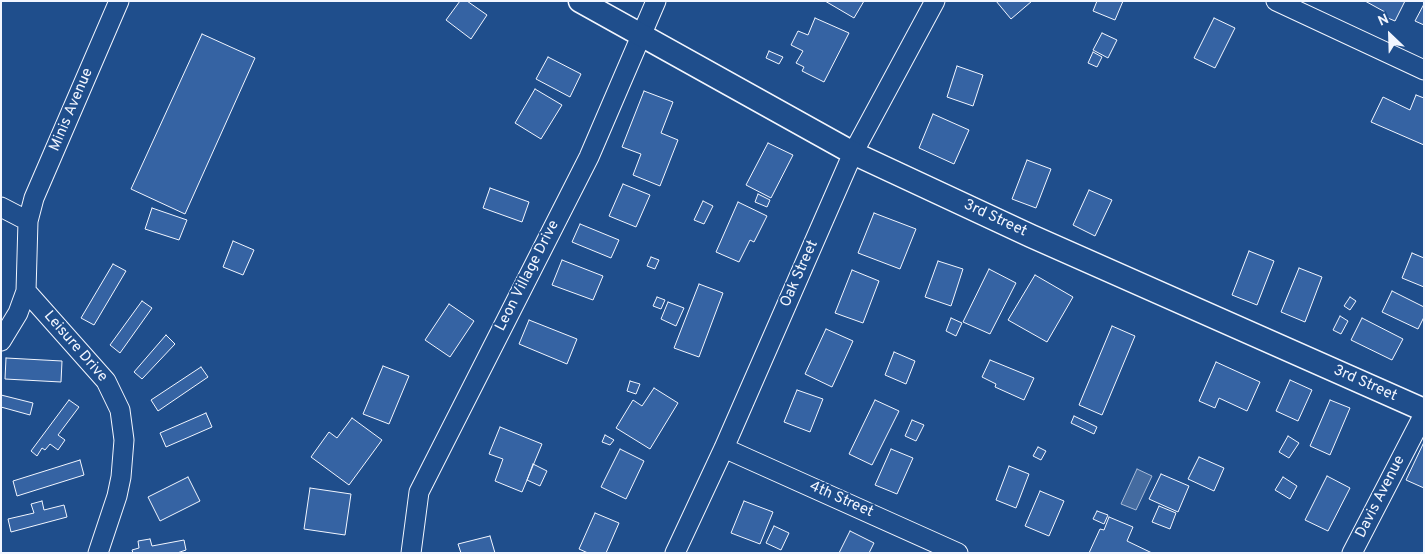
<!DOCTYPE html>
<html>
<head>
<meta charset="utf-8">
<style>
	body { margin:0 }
	#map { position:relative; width:1425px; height:554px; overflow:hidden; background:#1f4e8c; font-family:Overpass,sans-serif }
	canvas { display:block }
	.frame { position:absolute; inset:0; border:2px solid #f2f6ff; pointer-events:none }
	.north { position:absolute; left:1365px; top:10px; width:50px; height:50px; -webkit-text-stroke:4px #1f4e8c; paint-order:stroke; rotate:336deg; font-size:14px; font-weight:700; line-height:20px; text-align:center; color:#f2f6ff }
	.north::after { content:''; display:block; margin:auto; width:18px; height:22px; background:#f2f6ff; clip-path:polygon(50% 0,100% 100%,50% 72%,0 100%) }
</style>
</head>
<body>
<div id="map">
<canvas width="1425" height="554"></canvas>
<div class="frame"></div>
<div class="north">N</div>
</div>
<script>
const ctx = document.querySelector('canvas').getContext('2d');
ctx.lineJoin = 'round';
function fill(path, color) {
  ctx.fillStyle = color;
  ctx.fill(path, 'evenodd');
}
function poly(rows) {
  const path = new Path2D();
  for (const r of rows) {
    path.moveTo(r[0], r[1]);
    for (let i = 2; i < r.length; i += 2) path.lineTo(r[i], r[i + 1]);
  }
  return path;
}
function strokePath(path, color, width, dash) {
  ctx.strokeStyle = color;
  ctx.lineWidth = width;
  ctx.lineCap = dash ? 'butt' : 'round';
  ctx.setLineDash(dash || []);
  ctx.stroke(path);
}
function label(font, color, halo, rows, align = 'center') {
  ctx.font = font + ' Overpass,sans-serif';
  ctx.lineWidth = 4;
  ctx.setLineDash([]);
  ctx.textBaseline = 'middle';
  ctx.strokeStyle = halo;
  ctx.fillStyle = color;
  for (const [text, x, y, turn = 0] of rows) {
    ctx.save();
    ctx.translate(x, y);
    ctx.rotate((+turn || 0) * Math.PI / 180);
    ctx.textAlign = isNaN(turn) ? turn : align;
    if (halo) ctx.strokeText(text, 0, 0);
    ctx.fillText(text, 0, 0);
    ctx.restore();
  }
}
const water = poly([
	[1137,469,1152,476,1136,510,1121,504,1137,469]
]);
fill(water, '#446ba0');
strokePath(water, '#a8bbd7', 1);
const building = poly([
	[460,1,467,1,487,15,471,39,446,20,460,1],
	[825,1,864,1,854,18,825,1],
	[996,1,1032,1,1011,19,996,1],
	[1097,1,1123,1,1115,20,1093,11,1097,1],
	[1365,1,1405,1,1395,21,1383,16,1385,12,1365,1],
	[1424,4,1424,25,1415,21,1424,4],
	[815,18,849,33,824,82,802,71,804,67,796,63,803,51,791,45,798,31,808,35,815,18],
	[1214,18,1235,28,1215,68,1194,58,1214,18],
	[1102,33,1117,40,1108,58,1093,50,1102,33],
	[202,34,255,58,185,214,131,189,202,34],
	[769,51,783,57,779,64,766,58,769,51],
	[1093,52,1102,57,1097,67,1088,63,1093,52],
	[548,57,581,74,570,97,536,79,548,57],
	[957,66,983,75,973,106,947,97,957,66],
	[535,89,562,105,541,139,515,123,535,89],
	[644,91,673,102,661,133,678,140,660,186,633,175,641,154,622,147,644,91],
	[1416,95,1424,98,1424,145,1371,122,1383,97,1410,110,1416,95],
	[933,114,969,130,954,164,919,148,933,114],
	[768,143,793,155,771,198,746,185,768,143],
	[1027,160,1051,169,1036,208,1012,199,1027,160],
	[623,184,650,195,636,227,609,216,623,184],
	[490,188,529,202,522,222,483,208,490,188],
	[1089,190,1112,200,1095,236,1073,225,1089,190],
	[758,194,770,200,767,207,755,202,758,194],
	[703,201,713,206,704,224,694,220,703,201],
	[738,202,767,216,754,242,750,240,739,262,716,252,738,202],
	[152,208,187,220,179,240,145,229,152,208],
	[874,213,916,229,900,269,858,253,874,213],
	[580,224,619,240,611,258,572,242,580,224],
	[233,241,254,250,243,275,223,267,233,241],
	[1249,251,1274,261,1257,305,1232,295,1249,251],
	[1412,253,1424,258,1424,287,1402,278,1412,253],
	[651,257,659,260,655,269,647,266,651,257],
	[562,260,603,276,593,300,552,285,562,260],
	[938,261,963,269,951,306,925,297,938,261],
	[113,264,126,271,94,325,81,318,113,264],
	[1299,268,1322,277,1305,322,1281,312,1299,268],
	[989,269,1016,283,990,334,963,322,989,269],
	[852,270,879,281,863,323,835,313,852,270],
	[1035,275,1073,297,1047,342,1008,320,1035,275],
	[699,284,723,293,699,357,674,348,699,284],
	[1392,291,1424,307,1424,317,1418,329,1382,312,1392,291],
	[657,297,665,300,661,309,653,306,657,297],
	[1350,297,1356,301,1350,310,1344,306,1350,297],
	[142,301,152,308,120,353,110,345,142,301],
	[668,302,684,308,676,326,661,319,668,302],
	[449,304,474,321,450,357,425,340,449,304],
	[1340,316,1348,321,1341,334,1333,330,1340,316],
	[951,318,962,323,956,336,946,331,951,318],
	[1362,318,1403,339,1392,360,1351,340,1362,318],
	[529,320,577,339,567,364,519,344,529,320],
	[1112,326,1135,336,1102,415,1079,405,1112,326],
	[826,329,853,341,832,387,805,374,826,329],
	[166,335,175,344,142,379,134,372,166,335],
	[894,352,915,361,906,384,885,375,894,352],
	[6,358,62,361,61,382,5,379,6,358],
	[990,360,1034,378,1024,400,995,387,996,384,982,377,990,360],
	[1216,362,1260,382,1247,411,1219,398,1215,408,1199,401,1216,362],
	[383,366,409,376,389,424,363,414,383,366],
	[201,367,208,377,158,411,151,400,201,367],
	[1290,380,1312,390,1298,421,1276,411,1290,380],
	[630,381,640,384,636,394,627,391,630,381],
	[654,388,678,403,650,449,616,428,633,400,642,406,654,388],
	[797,390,823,399,810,432,784,422,797,390],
	[1,395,33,403,30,415,1,407,1,395],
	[69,400,79,407,58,435,65,440,58,450,50,444,45,450,42,448,37,456,31,451,69,400],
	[875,400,899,411,872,465,849,454,875,400],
	[1330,400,1350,408,1330,455,1310,446,1330,400],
	[206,413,212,427,166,447,160,433,206,413],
	[1074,416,1097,427,1094,434,1071,423,1074,416],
	[352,418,382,440,349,485,311,457,329,432,337,438,352,418],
	[912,420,924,425,916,441,905,436,912,420],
	[500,427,542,444,522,492,495,481,503,459,489,454,500,427],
	[605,435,614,440,610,445,602,442,605,435],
	[1288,436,1299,443,1289,458,1279,452,1288,436],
	[1424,442,1424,488,1406,480,1424,442],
	[1038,447,1046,451,1041,460,1033,456,1038,447],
	[620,449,644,461,626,499,601,487,620,449],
	[891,449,913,458,897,494,875,485,891,449],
	[1199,457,1224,468,1214,491,1188,479,1199,457],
	[80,460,84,475,17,496,13,481,80,460],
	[533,464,547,471,540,486,527,480,533,464],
	[1009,466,1029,474,1016,508,996,500,1009,466],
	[1161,474,1189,486,1178,512,1149,499,1161,474],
	[1327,476,1350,488,1328,531,1305,520,1327,476],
	[188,477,200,501,160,521,148,497,188,477],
	[1283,477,1297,486,1290,499,1275,490,1283,477],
	[310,488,351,494,345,535,304,529,310,488],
	[1040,491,1064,501,1049,536,1025,526,1040,491],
	[42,501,44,510,64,505,67,517,11,532,8,519,34,513,31,504,42,501],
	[744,501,773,512,760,544,731,533,744,501],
	[1159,506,1176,513,1170,529,1152,522,1159,506],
	[1097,511,1108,515,1104,524,1093,519,1097,511],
	[595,513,619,523,606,553,588,553,579,549,595,513],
	[1109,517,1133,527,1127,541,1152,553,1089,553,1100,529,1104,530,1109,517],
	[774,526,789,533,781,550,766,543,774,526],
	[850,531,874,543,869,553,839,553,850,531],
	[490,536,495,553,461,553,458,544,490,536],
	[150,539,152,546,184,540,186,550,177,553,133,553,132,550,139,548,138,541,150,539]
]);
fill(building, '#3563a3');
strokePath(building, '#f2f6ff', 1);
const minor = poly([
	[1276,1,1424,70],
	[1,207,28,221],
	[26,291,106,381,120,410,124,440,121,477,117,496,98,553],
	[1,341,18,313,26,291,28,221,34,198,119,1],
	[724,448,958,553],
	[411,553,419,492,589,157,656,1],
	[675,553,724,448,853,153,935,1],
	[1352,553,1424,414]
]);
const tertiary = poly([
	[580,1,853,153,1031,236,1424,410]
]);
strokePath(minor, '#f2f6ff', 21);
strokePath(tertiary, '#f2f6ff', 25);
strokePath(minor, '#1f4e8c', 19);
strokePath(tertiary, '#1f4e8c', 22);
label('15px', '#f2f6ff', '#1f4e8c', [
	["Minis Avenue",72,110,-67],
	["3rd Street",995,219,25],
	["Oak Street",800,274,-66],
	["Leon Village Drive",528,276,-63],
	["Leisure Drive",75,347,49],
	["3rd Street",1365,384,24],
	["Davis Avenue",1381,497,-63],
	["4th Street",841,500,24]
]);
</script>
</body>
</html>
